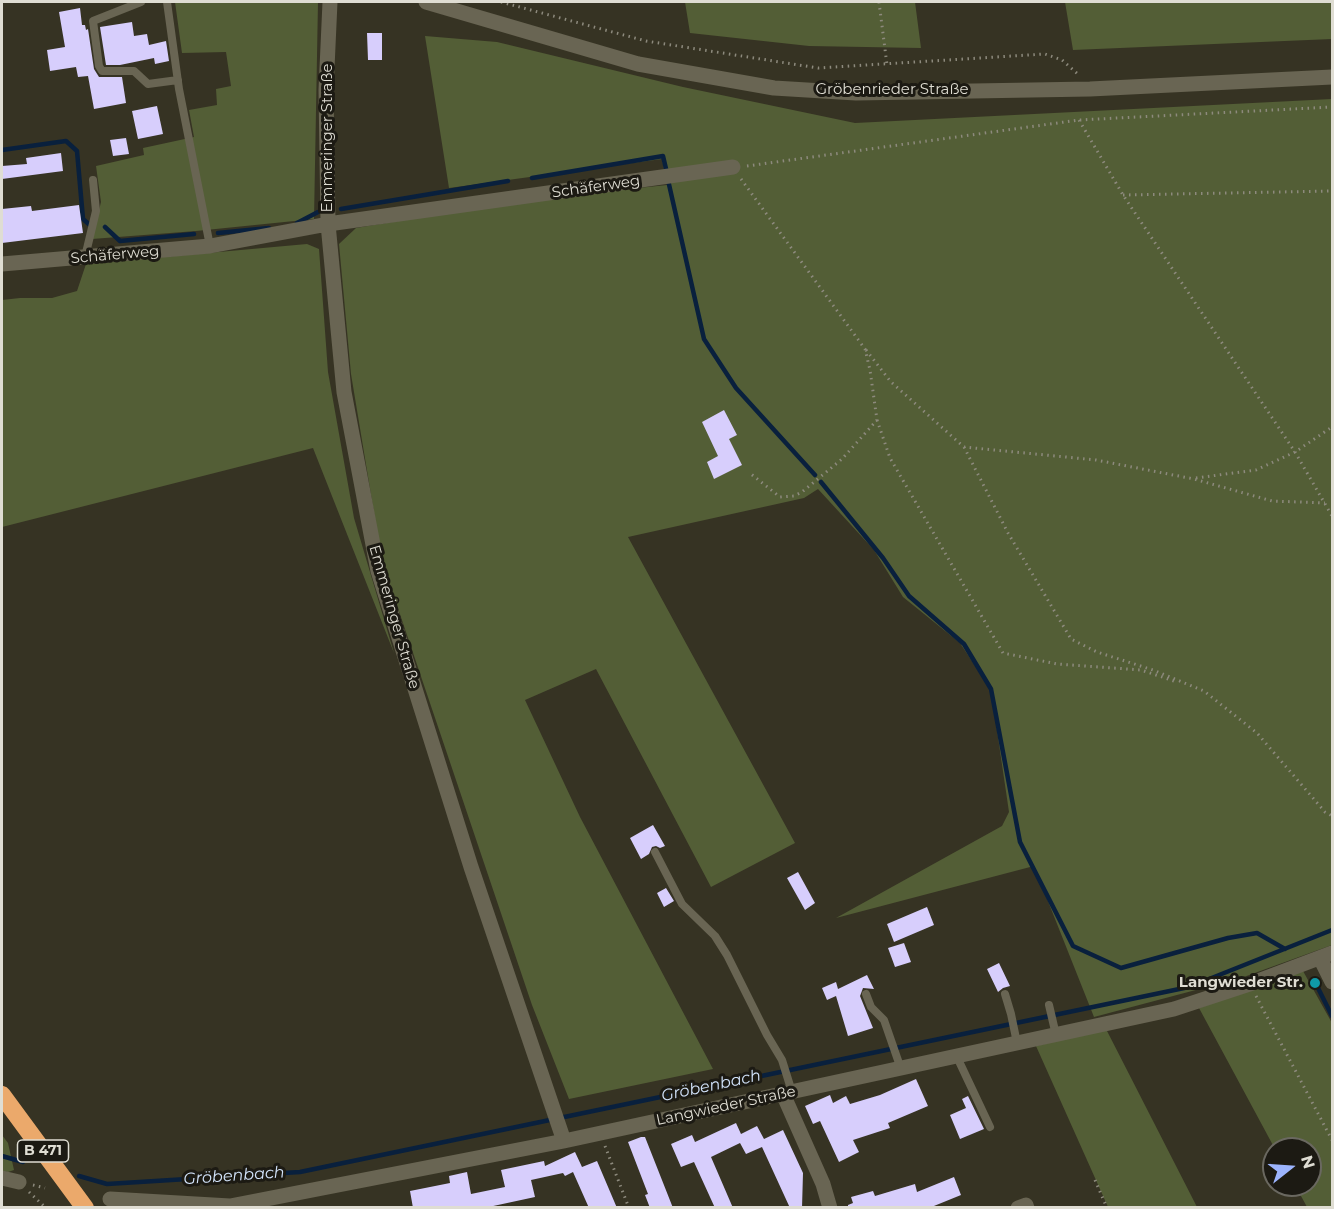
<!DOCTYPE html>
<html>
<head>
<meta charset="utf-8">
<style>
	body { margin:0 }
	#map { position:relative; width:1334px; height:1209px; overflow:hidden; background:#363323; font-family:Montserrat,sans-serif }
	canvas { display:block }
	.frame { position:absolute; inset:0; border:3px solid #dfddd3; pointer-events:none }
	.north { position:absolute; left:1262px; top:1137px; width:60px; height:60px; box-sizing:border-box; background:#1c1a13; border:2px solid #6a6860; border-radius:50%; rotate:73deg; font-size:16px; font-weight:700; line-height:24px; text-align:center; color:#dfddd3 }
	.north::after { content:''; display:block; margin:auto; width:21px; height:27px; background:#9cb4fd; clip-path:polygon(50% 0,100% 100%,50% 72%,0 100%) }
</style>
</head>
<body>
<div id="map">
<canvas width="1334" height="1209"></canvas>
<div class="frame"></div>
<div class="north">N</div>
</div>
<script>
const ctx = document.querySelector('canvas').getContext('2d');
ctx.lineJoin = 'round';
function fill(path, color) {
  ctx.fillStyle = color;
  ctx.fill(path, 'evenodd');
}
function poly(rows) {
  const path = new Path2D();
  for (const r of rows) {
    path.moveTo(r[0], r[1]);
    for (let i = 2; i < r.length; i += 2) path.lineTo(r[i], r[i + 1]);
  }
  return path;
}
function strokePath(path, color, width, dash) {
  ctx.strokeStyle = color;
  ctx.lineWidth = width;
  ctx.lineCap = dash ? 'butt' : 'round';
  ctx.setLineDash(dash || []);
  ctx.stroke(path);
}
function label(font, color, halo, rows, align = 'center') {
  ctx.font = font + ' Montserrat,sans-serif';
  ctx.lineWidth = 6;
  ctx.setLineDash([]);
  ctx.textBaseline = 'middle';
  ctx.strokeStyle = halo;
  ctx.fillStyle = color;
  for (const [text, x, y, turn = 0] of rows) {
    ctx.save();
    ctx.translate(x, y);
    ctx.rotate((+turn || 0) * Math.PI / 180);
    ctx.textAlign = isNaN(turn) ? turn : align;
    if (halo) ctx.strokeText(text, 0, 0);
    ctx.fillText(text, 0, 0);
    ctx.restore();
  }
}
fill(poly([
	[175,2,318,2,314,219,196,231,92,239,101,202,96,166,144,155,143,148,194,137,189,110,217,105,216,89,231,86,226,52,182,53],
	[685,2,915,2,921,48,809,46,690,33],
	[1065,2,1332,2,1332,39,1073,50],
	[425,36,497,42,683,87,855,123,1332,99,1332,945,1241,978,1094,1017,1034,866,836,918,1002,826,1009,812,991,690,960,643,903,597,874,550,818,489,804,498,628,537,795,843,711,887,596,669,525,700,580,817,713,1069,569,1099,532,1005,382,561,351,374,339,244,356,228,524,200,667,185,662,159,449,188],
	[307,244,319,249,328,372,354,518,394,653,313,448,2,527,2,300,20,298,52,298,77,291,86,264],
	[1303,971,1332,1023,1332,1207,1307,1207,1295,1185,1310,1185,1310,1149,1275,1149,1199,1008],
	[1106,1029,1197,1207,1108,1207,1036,1046],
	[2,1135,8,1143,14,1170,8,1172,2,1171]
]), '#535e36');
strokePath(poly([
	[2,150,66,141,77,151,83,219,92,227],
	[532,178,663,156,667,173],
	[668,180,704,339,736,388,815,475],
	[341,209,508,181],
	[297,223,318,212],
	[105,227,120,241,194,234],
	[218,233,269,228],
	[821,482,883,558,909,596,964,644,991,689,1020,842,1073,946,1121,968,1228,938,1257,933,1285,949],
	[1317,986,1332,1016],
	[2,1156,23,1162],
	[79,1176,107,1184,300,1172,1189,987,1332,930]
]), '#09203d', 4.5);
fill(poly([
	[80,8,82,25,85,25,86,30,88,29,94,69,99,77,122,77,126,103,94,109,88,76,78,77,76,67,50,71,47,50,65,47,59,12],
	[132,22,134,36,147,34,149,45,166,41,169,61,155,64,154,58,120,65,106,65,100,27],
	[367,33,382,33,382,60,368,60],
	[157,106,163,134,138,139,132,111],
	[126,138,129,154,113,156,110,140],
	[61,153,63,171,2,179,2,166,27,164,26,158],
	[79,205,83,233,2,243,2,209,31,206,32,211],
	[724,410,737,435,729,439,742,465,714,479,707,462,718,456,702,422],
	[653,825,665,846,660,848,656,846,652,847,649,854,641,859,630,838],
	[798,872,815,903,805,910,787,878],
	[666,888,674,901,664,907,657,893],
	[927,907,934,925,894,942,887,924],
	[904,943,911,962,895,967,888,948],
	[999,963,1010,986,1003,988,998,992,987,969],
	[867,975,874,989,863,988,860,996,873,1028,848,1036,836,996,827,1000,822,988,836,982,838,989],
	[916,1079,928,1106,888,1123,890,1128,853,1140,859,1152,839,1162,820,1121,813,1124,805,1106,830,1095,833,1103,846,1096,850,1104,880,1095],
	[968,1096,984,1129,960,1139,950,1115,966,1108,962,1099],
	[736,1123,741,1134,757,1126,764,1139,783,1130,803,1173,802,1208,790,1208,762,1147,746,1154,740,1143,711,1157,733,1208,715,1208,694,1162,681,1167,671,1144,692,1135,695,1142],
	[641,1137,645,1137,673,1208,650,1208,645,1195,648,1194,628,1142],
	[575,1152,582,1167,597,1161,617,1208,589,1208,573,1172,565,1176,563,1173,531,1180,535,1197,484,1208,413,1208,410,1191,450,1183,449,1176,467,1172,471,1194,505,1187,501,1170,544,1161,545,1166],
	[954,1177,961,1195,929,1208,848,1208,848,1205,853,1203,851,1197,873,1191,875,1196,915,1184,917,1192]
]), '#d7cefc');
strokePath(poly([
	[501,2,646,41,818,68,1045,54,1062,60,1079,75],
	[879,2,887,65],
	[1079,120,1123,195,1295,452,1332,516],
	[747,166,1079,120,1332,107],
	[741,179,865,349,870,370,877,420,842,459,802,492,794,496,780,497,751,474],
	[1123,195,1332,191],
	[866,350,891,382,964,447,1096,460,1194,479,1272,501,1325,503],
	[877,420,890,458,1003,653,1057,664,1141,670,1177,682],
	[964,447,1008,533,1071,639,1097,652,1153,670,1204,691,1257,733,1325,812,1332,816],
	[1196,478,1256,470,1295,452,1332,427],
	[1256,996,1332,1140],
	[605,1146,629,1208],
	[1095,1180,1107,1208],
	[33,1185,45,1188],
	[29,1192,46,1208]
]), '#8d8a7d', 3, [1.5, 4.5]);
strokePath(poly([
	[141,2,93,21,99,66,102,71,134,71,148,84,178,80],
	[167,2,179,89,210,246],
	[85,257,96,211,93,180],
	[655,852,682,904,715,936,727,955,767,1035,782,1060,792,1092],
	[866,994,871,1007,884,1020,901,1069],
	[1005,994,1011,1014,1017,1043],
	[1049,1005,1056,1035],
	[957,1057,990,1127]
]), '#696553', 8);
strokePath(poly([
	[330,2,326,90,328,224,344,392,378,571,471,867,564,1141],
	[2,264,210,246,328,224,733,167],
	[1320,958,1332,982],
	[783,1094,823,1184,830,1208],
	[2,1178,19,1182],
	[110,1199,230,1206,564,1141,1174,1009,1250,984,1332,953],
	[1018,1208,1026,1205,1027,1208]
]), '#696553', 15);
strokePath(poly([
	[426,2,638,64,774,88,856,93,1090,89,1332,77]
]), '#696553', 15);
strokePath(poly([
	[2,1095,85,1208]
]), '#eba96b', 18);
for (const [x, y, r, color] of [
	[1315,983,6,"#0f9aa8"]
]) {
  const dot = new Path2D();
  dot.arc(x, y, r, 0, 2 * Math.PI);
  ctx.fillStyle = color;
  ctx.fill(dot);
  strokePath(dot, '#1c1a13', 2);
}
for (const [x, y, w] of [
	[43,1151,51]
]) {
  const box = new Path2D();
  box.roundRect(x - w / 2, y - 11, w, 22, 4.5);
  ctx.fillStyle = '#1c1a13';
  ctx.fill(box);
  strokePath(box, '#dfddd3', 1.5);
}
label('bold 14px', '#dfddd3', null, [
	["B 471",43,1151]
]);
label('15px', '#dfddd3', '#1c1a13', [
	["Gröbenrieder Straße",892,90],
	["Emmeringer Straße",328,138,-90],
	["Schäferweg",596,187,-8],
	["Schäferweg",115,255,-5],
	["Emmeringer Straße",394,617,74],
	["Langwieder Straße",726,1106,-12]
]);
label('bold 15px', '#dfddd3', '#1c1a13', [
	["Langwieder Str.",1303,983]
], 'right');
label('italic 16px', '#d3e4fb', '#1c1a13', [
	["Gröbenbach",711,1086,-12],
	["Gröbenbach",234,1176,-4]
]);
</script>
</body>
</html>
